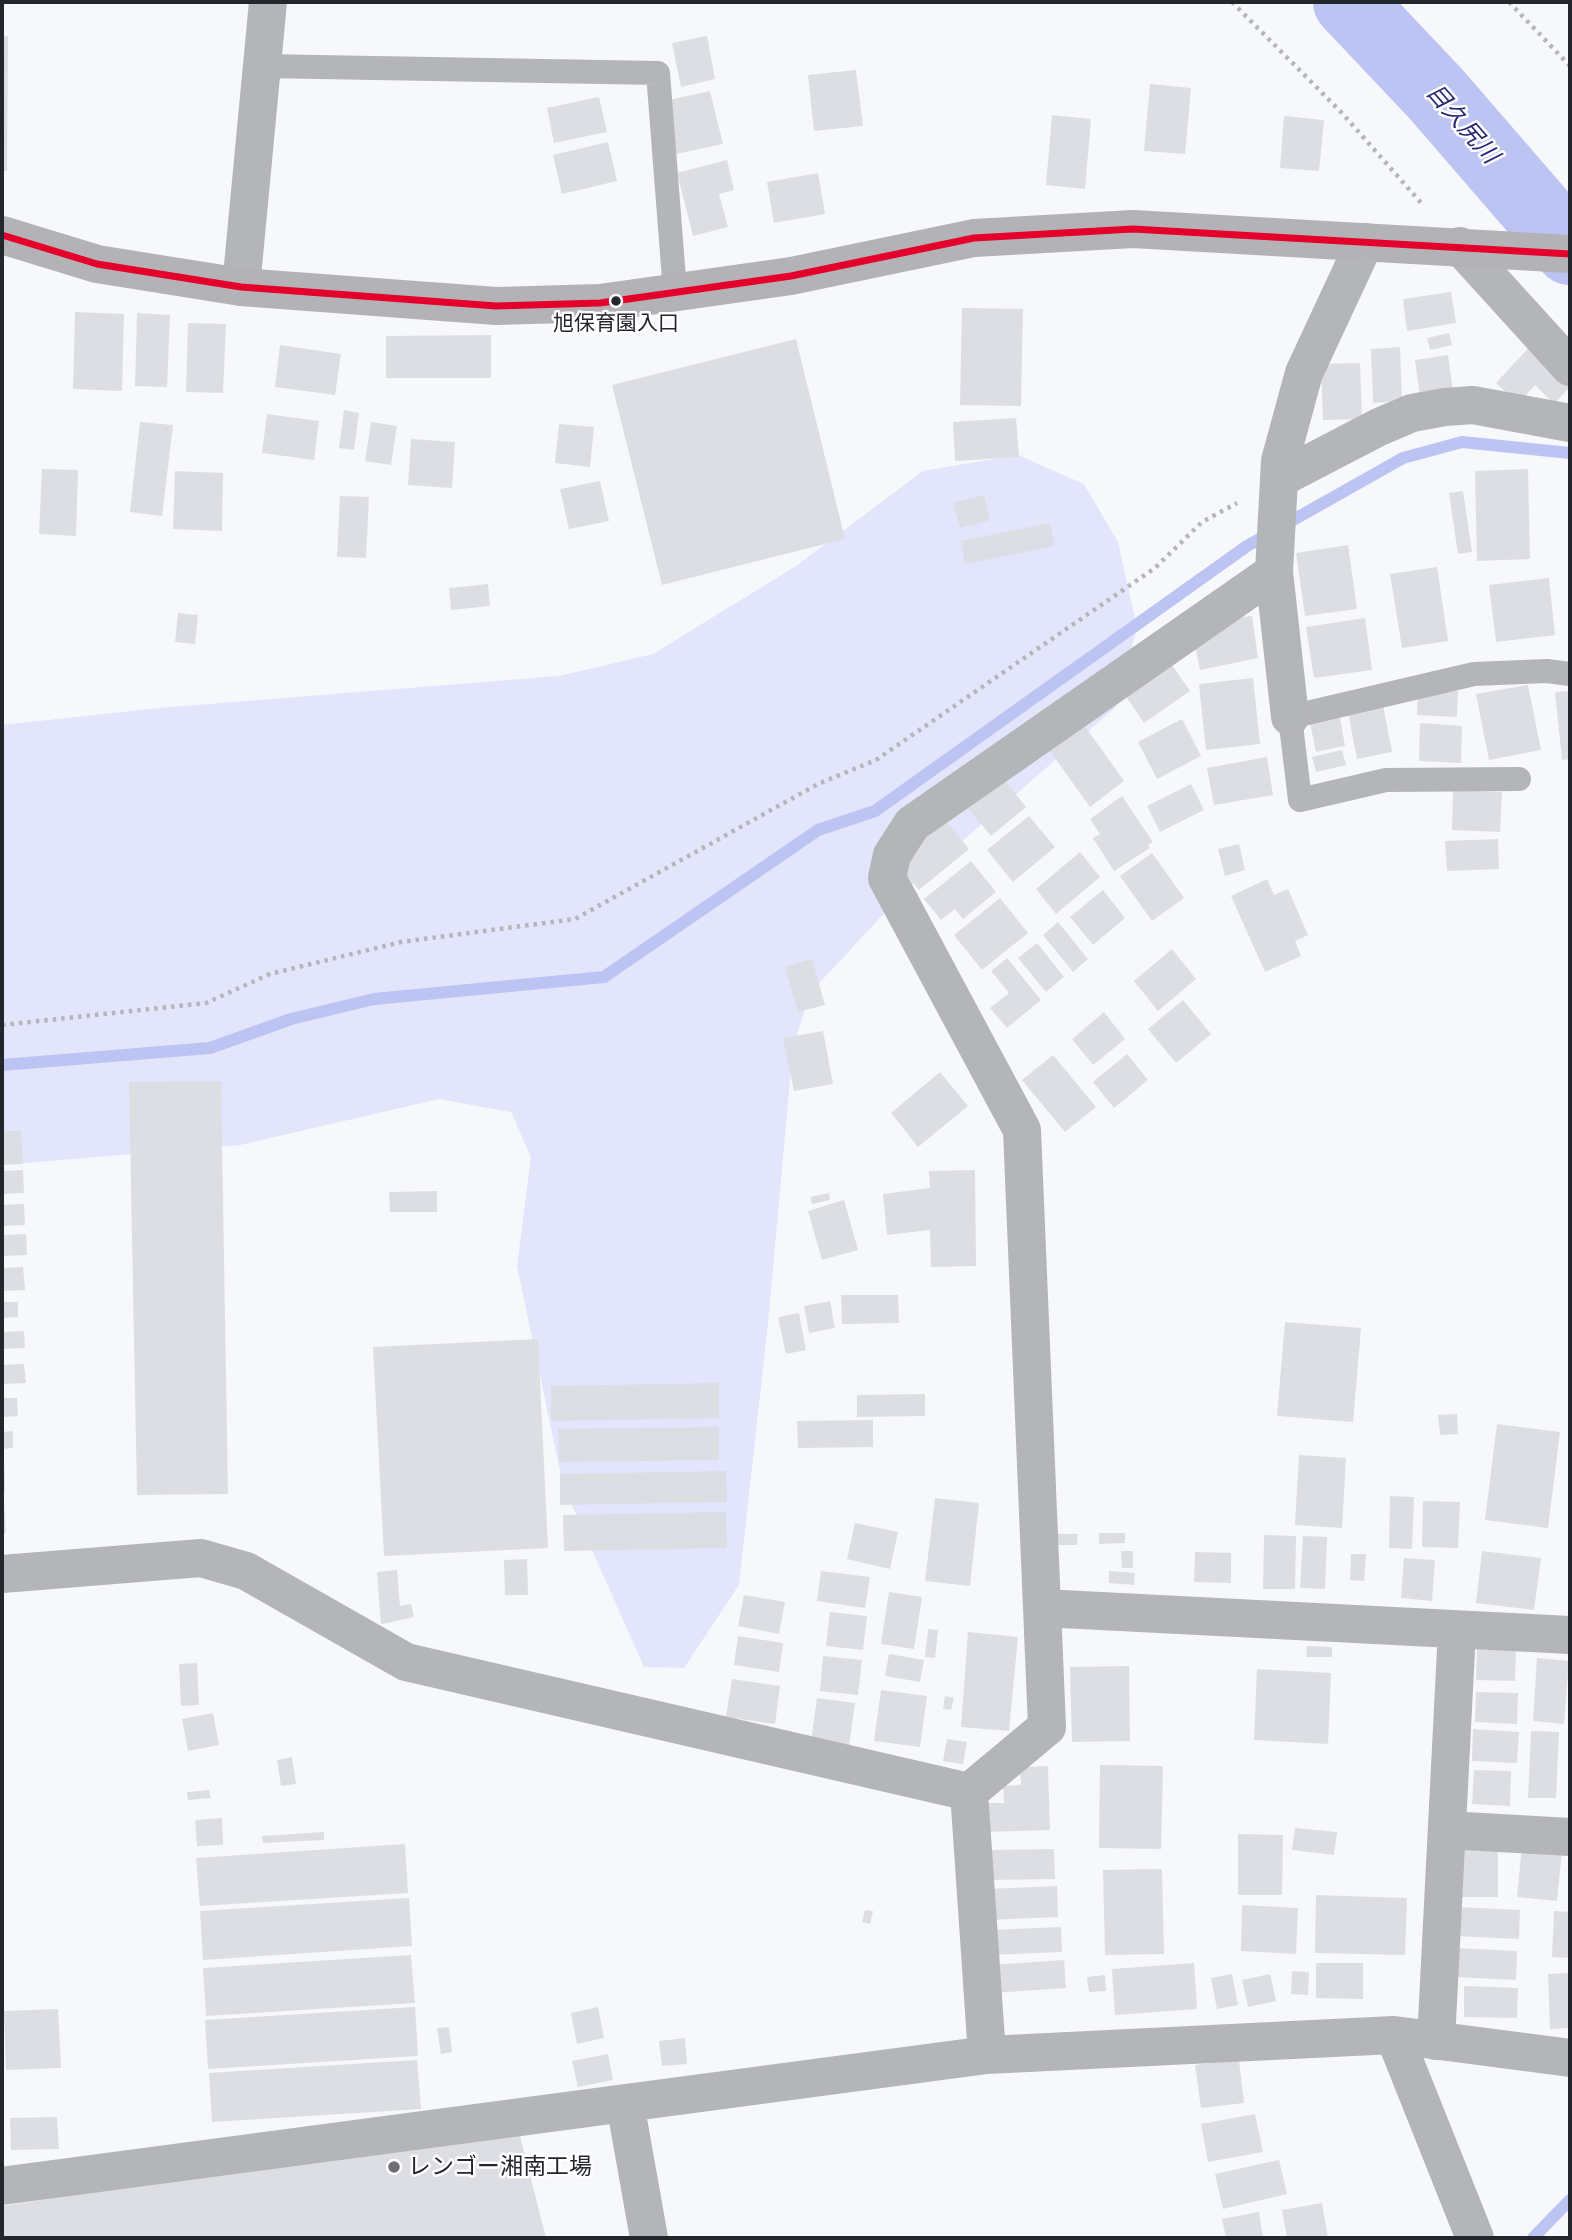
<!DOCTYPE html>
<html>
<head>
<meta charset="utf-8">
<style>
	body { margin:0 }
	#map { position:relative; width:1572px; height:2240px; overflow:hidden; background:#f7f8fb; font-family:Montserrat,sans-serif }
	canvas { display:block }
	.frame { position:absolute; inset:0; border:4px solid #24262e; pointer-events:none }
</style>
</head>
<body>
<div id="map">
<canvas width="1572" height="2240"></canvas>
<div class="frame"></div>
</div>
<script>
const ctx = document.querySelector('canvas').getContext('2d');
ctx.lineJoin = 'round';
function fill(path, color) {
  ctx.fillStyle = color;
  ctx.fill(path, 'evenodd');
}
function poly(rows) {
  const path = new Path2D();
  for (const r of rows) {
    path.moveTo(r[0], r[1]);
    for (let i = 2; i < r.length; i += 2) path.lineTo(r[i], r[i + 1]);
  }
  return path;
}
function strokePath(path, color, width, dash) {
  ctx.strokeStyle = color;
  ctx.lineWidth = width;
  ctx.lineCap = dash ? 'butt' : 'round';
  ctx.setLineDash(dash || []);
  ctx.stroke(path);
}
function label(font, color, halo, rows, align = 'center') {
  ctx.font = font + ' Montserrat,"Noto Sans JP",sans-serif';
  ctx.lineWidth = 5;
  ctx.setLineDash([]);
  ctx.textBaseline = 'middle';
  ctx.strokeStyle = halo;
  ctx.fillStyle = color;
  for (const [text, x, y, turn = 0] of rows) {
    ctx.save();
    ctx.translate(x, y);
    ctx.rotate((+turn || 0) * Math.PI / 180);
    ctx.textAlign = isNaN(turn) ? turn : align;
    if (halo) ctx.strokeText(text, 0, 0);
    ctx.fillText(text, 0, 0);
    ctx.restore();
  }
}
fill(poly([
	[1018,455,1084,484,1118,542,1137,627,1116,707,905,891,810,993,793,1047,768,1323,739,1585,684,1668,644,1667,563,1485,517,1266,531,1157,511,1112,439,1099,240,1145,2,1165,2,725,159,708,559,676,653,654,796,566,923,471]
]), '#e2e5fb');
strokePath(poly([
	[2,1065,210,1048,291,1019,374,999,604,977,818,830,875,811,1247,546,1403,458,1462,442,1570,453],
	[1533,2238,1570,2200]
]), '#bcc4f3', 12);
strokePath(poly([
	[1349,2,1436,94,1570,249]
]), '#bcc4f3', 72);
fill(poly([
	[2,36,8,36,7,171,2,171],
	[707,36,715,79,681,87,672,43],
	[856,70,863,126,814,131,808,75],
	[1150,84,1191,88,1185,154,1144,151],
	[710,91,723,144,676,154,664,101],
	[599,97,607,132,554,143,547,108],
	[1052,115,1091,119,1085,189,1046,185],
	[1284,116,1324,120,1319,171,1280,168],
	[608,142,617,181,562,194,553,155],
	[727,160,734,190,719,194,728,227,693,236,677,173],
	[818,173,825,214,774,223,767,182],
	[1451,292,1456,323,1407,331,1403,299],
	[962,308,1023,309,1021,406,960,405],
	[75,312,124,314,122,391,73,389],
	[137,313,170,315,167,387,135,386],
	[188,323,226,324,223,393,186,392],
	[1449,333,1452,345,1430,350,1427,338],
	[491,335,491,378,386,378,386,336],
	[796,339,845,539,662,585,612,385],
	[1534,342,1570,375,1570,387,1554,404,1535,385,1518,404,1496,383],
	[280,345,341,354,335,395,275,387],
	[1400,347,1402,401,1373,403,1371,349],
	[1448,355,1454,398,1421,404,1415,360],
	[1360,363,1362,419,1323,420,1321,364],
	[344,410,359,413,354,450,339,448],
	[267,414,319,421,314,460,262,453],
	[1016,418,1019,457,955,461,953,422],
	[140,422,173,425,162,516,130,512],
	[371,422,397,426,391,465,365,461],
	[559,424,594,427,590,467,555,463],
	[411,439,455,442,452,488,408,485],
	[42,469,78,470,76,536,39,534],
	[1528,469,1530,559,1477,561,1475,471],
	[175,471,223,473,222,531,173,529],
	[600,481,609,521,569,529,560,489],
	[1463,491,1472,552,1458,554,1449,493],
	[984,495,990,520,960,528,953,503],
	[340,496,369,497,366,558,337,557],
	[1050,523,1055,546,965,564,961,541],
	[1348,545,1357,609,1305,616,1296,553],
	[1437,567,1448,641,1402,648,1390,574],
	[1549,578,1555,635,1496,642,1489,585],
	[488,584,490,606,451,610,449,588],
	[178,613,198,615,195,644,175,642],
	[1252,616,1258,658,1200,670,1194,640,1209,622],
	[1365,618,1372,670,1314,678,1306,627],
	[1165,655,1190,691,1144,723,1119,686],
	[1253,678,1260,744,1206,750,1199,684],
	[1528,685,1541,750,1489,760,1476,694],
	[1418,689,1458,691,1457,717,1417,715],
	[1570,691,1570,759,1562,760,1555,692],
	[1382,700,1392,752,1357,759,1347,707],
	[1339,712,1345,746,1316,752,1309,718],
	[1182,719,1201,756,1157,779,1138,742],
	[1082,722,1124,781,1090,807,1047,747],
	[1420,723,1462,726,1461,763,1419,761],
	[1342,750,1346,765,1316,772,1312,757],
	[1267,757,1273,795,1214,805,1207,768],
	[1002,777,1026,807,991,836,966,806],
	[1191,784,1204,810,1160,832,1147,806],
	[1453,790,1502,792,1500,832,1452,830],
	[1122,796,1153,842,1148,845,1150,848,1114,871,1093,838,1100,834,1090,819],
	[1029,816,1055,847,1013,882,987,850],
	[942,817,969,849,919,890,893,857],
	[1498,839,1499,869,1447,871,1445,841],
	[1239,844,1245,870,1225,876,1218,849],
	[1080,852,1100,877,1056,914,1036,889],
	[1152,853,1184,898,1152,921,1120,876],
	[971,861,996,892,963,919,955,909,941,920,924,899],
	[1267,879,1274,895,1288,889,1308,935,1295,941,1301,956,1265,972,1231,896],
	[1103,890,1125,918,1093,945,1070,917],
	[1000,898,1028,933,982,970,954,935],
	[1058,922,1088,959,1073,972,1043,935],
	[1037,943,1064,977,1046,992,1018,958],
	[1172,949,1196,979,1158,1011,1134,981],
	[1007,958,1041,1000,1007,1028,990,1008,1009,993,991,971],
	[812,959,825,1005,798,1012,785,967],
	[1183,1000,1211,1034,1176,1063,1148,1029],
	[1104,1012,1125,1039,1093,1065,1072,1039],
	[823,1031,833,1084,794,1091,783,1038],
	[1127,1054,1148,1080,1114,1108,1093,1082],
	[1053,1055,1096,1107,1065,1132,1022,1080],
	[940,1072,968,1106,918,1147,891,1113],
	[221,1081,228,1494,137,1495,129,1082],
	[2,1131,21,1131,23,1164,2,1165],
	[23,1170,24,1193,2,1194,2,1171],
	[975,1170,976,1266,931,1267,930,1230,887,1235,883,1194,930,1188,929,1171],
	[437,1191,437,1212,390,1212,389,1192],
	[829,1193,830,1200,812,1204,810,1197],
	[844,1200,858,1250,822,1260,808,1211],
	[24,1204,25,1225,2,1226,2,1205],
	[26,1234,27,1255,2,1256,2,1235],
	[23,1267,25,1290,2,1291,2,1268],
	[841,1295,898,1295,899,1323,842,1324],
	[830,1301,835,1328,809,1333,804,1306],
	[2,1302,18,1302,18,1317,2,1318],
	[799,1313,806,1350,786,1354,778,1317],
	[1285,1322,1361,1328,1353,1422,1277,1416],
	[24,1331,25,1348,2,1349,2,1332],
	[538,1339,548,1548,384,1556,373,1347],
	[24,1364,26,1383,2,1384,2,1365],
	[719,1383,719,1418,551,1421,551,1386],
	[925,1394,925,1416,857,1417,857,1395],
	[2,1398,17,1398,18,1416,2,1417],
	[1457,1414,1458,1434,1440,1435,1438,1415],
	[873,1420,873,1447,798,1448,797,1421],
	[1497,1424,1560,1432,1548,1528,1485,1520],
	[719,1427,719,1460,559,1462,558,1429],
	[13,1431,13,1448,2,1449,2,1432],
	[1299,1455,1346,1458,1342,1528,1295,1525],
	[2,1458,4,1458,5,1491,2,1491],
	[726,1471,727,1502,560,1505,560,1474],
	[1390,1496,1414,1497,1412,1549,1389,1548],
	[935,1498,979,1503,970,1586,925,1581],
	[2,1501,4,1501,6,1533,2,1533],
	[1423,1501,1460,1502,1458,1548,1422,1547],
	[726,1512,727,1548,564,1551,563,1515],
	[855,1523,898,1532,890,1569,847,1559],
	[1099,1533,1125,1533,1125,1543,1099,1544],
	[1054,1534,1078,1534,1077,1545,1054,1545],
	[1264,1535,1296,1536,1295,1589,1263,1589],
	[1303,1536,1327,1537,1325,1589,1300,1588],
	[1121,1551,1133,1551,1133,1568,1122,1568],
	[1482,1551,1541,1558,1534,1610,1476,1603],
	[1195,1552,1231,1553,1231,1583,1194,1582],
	[1351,1554,1366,1554,1364,1581,1350,1580],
	[1404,1558,1435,1560,1432,1601,1401,1598],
	[527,1559,528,1595,505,1595,504,1560],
	[397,1570,400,1606,411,1604,414,1617,383,1624,381,1624,377,1572],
	[821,1571,870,1577,865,1608,817,1601],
	[1109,1571,1135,1573,1134,1585,1109,1583],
	[889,1592,922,1597,914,1649,881,1644],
	[744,1595,785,1602,779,1634,738,1626],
	[830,1612,867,1616,863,1650,826,1646],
	[928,1629,938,1630,935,1658,925,1657],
	[968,1632,1018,1637,1009,1731,961,1727],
	[738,1636,783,1643,779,1672,734,1665],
	[1307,1646,1332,1647,1332,1657,1306,1657],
	[1477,1646,1516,1646,1515,1681,1476,1680],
	[889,1654,924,1660,920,1682,885,1676],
	[823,1656,862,1660,858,1695,820,1691],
	[1537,1658,1569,1661,1564,1724,1533,1721],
	[197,1663,199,1705,181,1706,179,1664],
	[1129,1666,1130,1741,1072,1742,1070,1667],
	[1257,1669,1331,1673,1328,1744,1254,1740],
	[732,1679,780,1686,775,1724,726,1717],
	[881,1690,927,1696,920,1747,874,1741],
	[1476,1692,1518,1693,1517,1724,1475,1722],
	[945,1696,954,1698,951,1710,943,1709],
	[817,1698,855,1703,849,1746,811,1741],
	[213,1713,219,1745,188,1751,182,1719],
	[1473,1729,1519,1732,1517,1763,1472,1761],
	[1531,1731,1559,1732,1556,1798,1528,1798],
	[947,1739,967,1742,963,1764,943,1761],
	[292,1757,296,1784,281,1786,277,1760],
	[1100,1765,1163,1766,1161,1849,1099,1848],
	[1048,1766,1050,1830,985,1832,984,1803,1004,1803,1003,1786,1021,1785,1020,1767],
	[1474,1770,1511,1771,1510,1806,1472,1804],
	[209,1790,211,1798,188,1800,187,1792],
	[222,1818,223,1845,197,1846,195,1820],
	[1295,1828,1337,1832,1334,1855,1292,1850],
	[324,1832,324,1840,263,1843,262,1836],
	[1238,1834,1283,1835,1282,1895,1238,1895],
	[405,1844,408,1893,200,1906,196,1858],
	[1522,1847,1562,1851,1557,1901,1517,1897],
	[1054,1849,1055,1879,988,1880,987,1850],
	[1457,1849,1498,1849,1498,1897,1457,1897],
	[1162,1869,1164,1954,1105,1955,1103,1870],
	[1057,1886,1058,1917,988,1920,987,1889],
	[1316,1895,1407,1898,1405,1955,1315,1953],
	[409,1898,412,1946,203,1960,200,1911],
	[1242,1905,1298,1908,1296,1954,1241,1951],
	[1457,1907,1520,1910,1519,1939,1455,1936],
	[865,1910,873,1911,870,1924,862,1922],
	[1554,1911,1570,1912,1570,1958,1552,1957],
	[1061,1927,1062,1952,991,1955,990,1930],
	[1455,1948,1517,1951,1516,1980,1454,1977],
	[411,1955,415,2003,206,2016,203,1968],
	[1064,1960,1066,1988,993,1993,991,1965],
	[1194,1963,1197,2009,1115,2015,1112,1969],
	[1316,1963,1363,1963,1363,1999,1316,1998],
	[1292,1971,1309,1972,1308,1995,1291,1994],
	[1570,1973,1570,2028,1550,2029,1548,1974],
	[1232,1974,1238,2005,1217,2009,1211,1978],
	[1270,1974,1276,2001,1248,2007,1242,1980],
	[1105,1975,1106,1991,1089,1992,1087,1977],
	[1464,1986,1518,1988,1517,2018,1464,2017],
	[415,2007,418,2056,208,2069,205,2020],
	[598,2007,604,2038,577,2044,571,2013],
	[58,2009,61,2068,6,2070,4,2011],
	[449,2027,452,2052,441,2054,437,2028],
	[685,2038,687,2064,662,2066,659,2041],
	[608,2054,613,2080,578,2087,572,2061],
	[417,2060,421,2109,212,2122,209,2073],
	[1239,2060,1244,2103,1201,2108,1195,2065],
	[1255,2114,1263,2152,1208,2162,1201,2124],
	[57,2117,59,2149,11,2150,10,2118],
	[518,2128,546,2238,2,2238,2,2206],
	[1279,2160,1287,2194,1223,2209,1215,2174],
	[1322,2203,1328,2238,1287,2238,1282,2210],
	[1259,2212,1263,2238,1226,2238,1222,2219]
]), '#dddee4');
strokePath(poly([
	[1232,2,1341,112,1423,205],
	[1509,2,1570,66],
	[2,1025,206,1003,270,974,401,942,575,919,818,784,876,760,1155,568,1202,522,1237,503]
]), '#b5b6b9', 4.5, [3.5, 5]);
strokePath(poly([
	[262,66,658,73,675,292],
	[1519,779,1386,780,1300,800,1290,717,1474,674,1547,671,1570,674]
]), '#b4b5b8', 24);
strokePath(poly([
	[1460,246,1570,367],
	[241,287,268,2],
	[1279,479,1379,427,1412,413,1445,407,1473,405,1570,423],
	[1290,717,1274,572,1280,461,1304,373,1365,242],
	[2,1574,201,1558,246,1571,406,1662,969,1792],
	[1042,1608,1570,1635],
	[1447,1830,1570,1837],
	[1394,2035,1475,2238],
	[1436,2041,1457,1630],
	[987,2055,969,1792,1047,1727,1022,1130,887,878,892,855,912,824,1274,572],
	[625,2103,649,2238],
	[2,2186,987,2055,1394,2035,1570,2058]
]), '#b4b5b8', 38);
strokePath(poly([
	[2,235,97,264,241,287,496,306,600,303,791,276,974,238,1133,229,1570,254]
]), '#b3b3b7', 38);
strokePath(poly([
	[2,235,97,264,241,287,496,306,600,303,791,276,974,238,1133,229,1570,254]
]), '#e4002b', 7);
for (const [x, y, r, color] of [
	[616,301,6,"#24262e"],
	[394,2167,7,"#6e7076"]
]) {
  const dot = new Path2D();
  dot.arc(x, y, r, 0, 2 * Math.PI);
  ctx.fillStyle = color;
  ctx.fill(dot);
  strokePath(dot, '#fff', 2.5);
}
label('21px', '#24262e', '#fff', [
	["旭保育園入口",616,324]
]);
label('23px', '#24262e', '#fff', [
	["レンゴー湘南工場",408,2167]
], 'left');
label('italic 24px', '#282873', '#fff', [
	["目久尻川",1462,124,49]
]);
</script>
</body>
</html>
